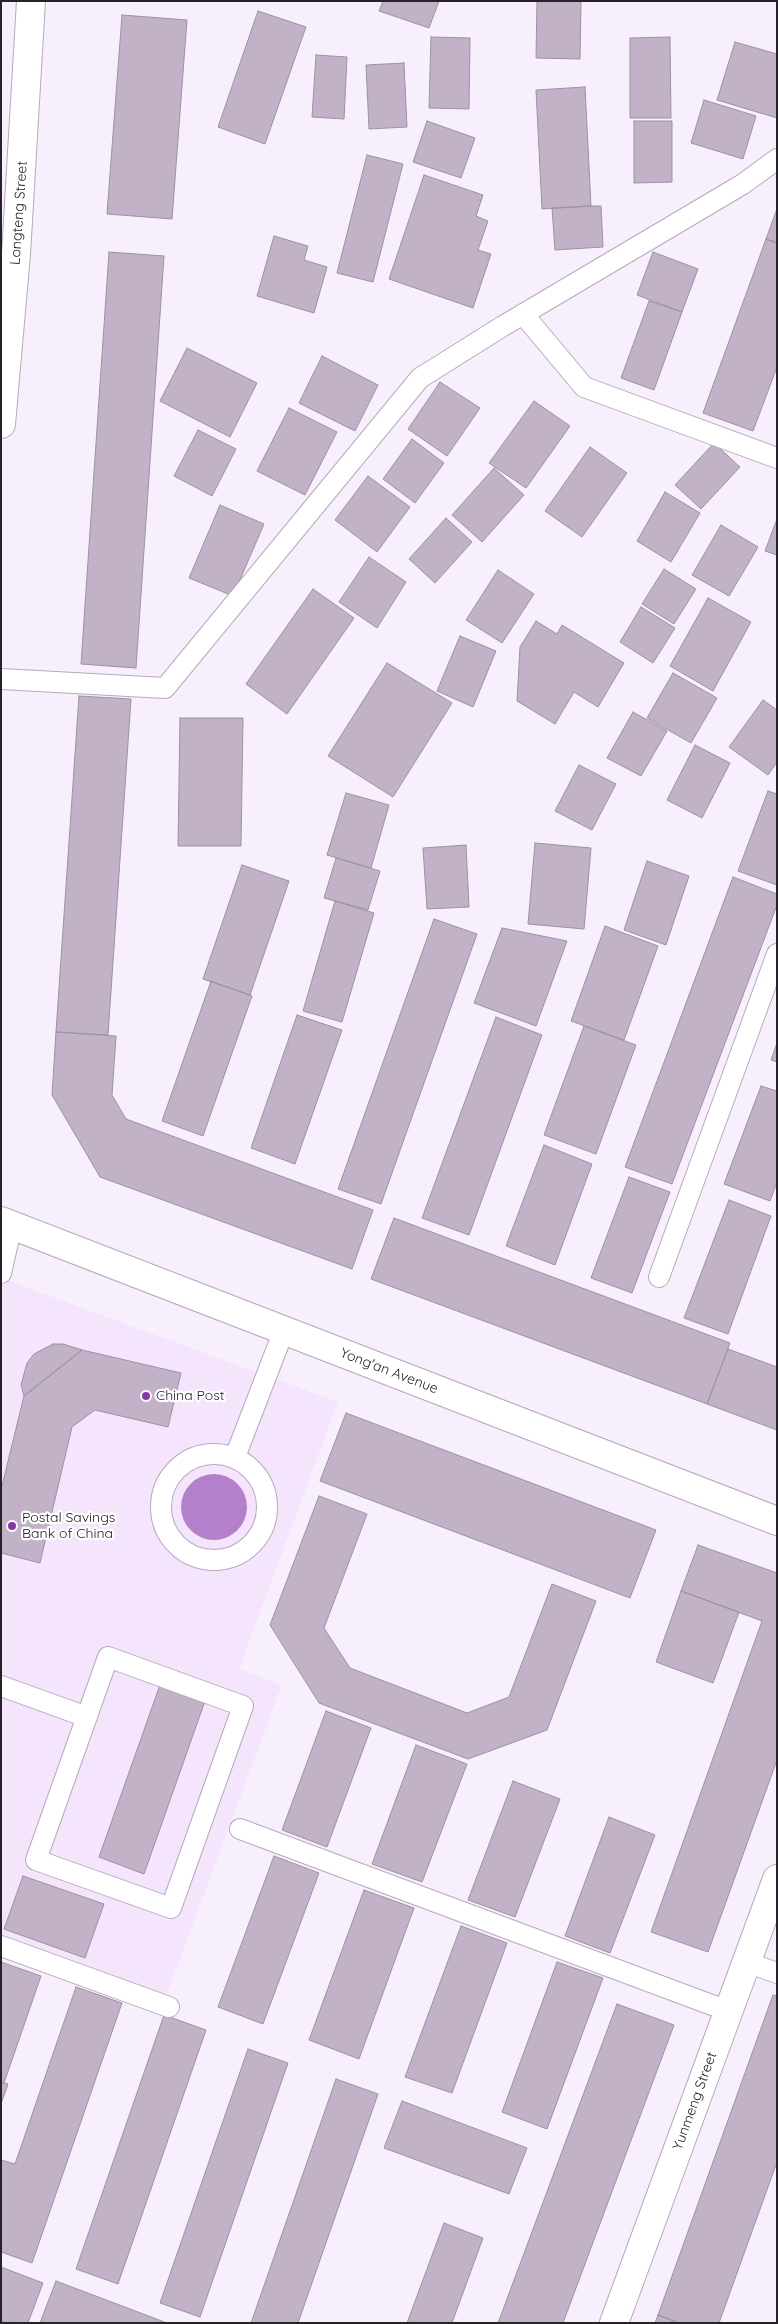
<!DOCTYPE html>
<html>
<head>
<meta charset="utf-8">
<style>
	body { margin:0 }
	#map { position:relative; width:778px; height:2324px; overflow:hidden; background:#f8effc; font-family:Quicksand,sans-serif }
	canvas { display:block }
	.frame { position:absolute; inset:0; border:2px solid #27222a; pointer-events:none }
</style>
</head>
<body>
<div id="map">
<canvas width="778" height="2324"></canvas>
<div class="frame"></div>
</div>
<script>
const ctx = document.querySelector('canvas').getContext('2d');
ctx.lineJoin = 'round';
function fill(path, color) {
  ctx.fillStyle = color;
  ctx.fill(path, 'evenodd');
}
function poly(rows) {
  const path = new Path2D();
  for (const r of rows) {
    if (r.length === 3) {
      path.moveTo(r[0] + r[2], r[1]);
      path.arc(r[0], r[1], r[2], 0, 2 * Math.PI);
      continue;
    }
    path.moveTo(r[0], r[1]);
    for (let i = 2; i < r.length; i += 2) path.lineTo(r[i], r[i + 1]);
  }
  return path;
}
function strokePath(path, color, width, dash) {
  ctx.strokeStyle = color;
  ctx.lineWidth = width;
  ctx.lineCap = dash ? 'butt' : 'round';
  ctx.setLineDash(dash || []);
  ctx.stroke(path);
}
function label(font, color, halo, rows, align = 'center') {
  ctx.font = font + ' Quicksand,sans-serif';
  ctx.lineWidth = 4.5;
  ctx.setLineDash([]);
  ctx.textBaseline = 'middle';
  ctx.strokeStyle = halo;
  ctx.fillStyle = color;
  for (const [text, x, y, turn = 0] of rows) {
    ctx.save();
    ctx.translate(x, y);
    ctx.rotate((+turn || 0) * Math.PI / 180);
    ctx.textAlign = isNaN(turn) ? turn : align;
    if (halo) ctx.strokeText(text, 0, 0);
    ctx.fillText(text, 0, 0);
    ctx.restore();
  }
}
fill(poly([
	[1,1278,338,1402,239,1669,282,1685,166,1996,1,1934]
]), '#f5e5fc');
fill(poly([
	[214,1507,33]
]), '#b480cb');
const building = poly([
	[383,1,439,1,429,28,379,11,383,1],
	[537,1,581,1,580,59,536,58,537,1],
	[258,11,306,27,265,144,218,127,258,11],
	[122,15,187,20,172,219,107,214,122,15],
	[431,37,470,38,469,109,429,108,431,37],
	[670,37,671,118,630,118,630,38,670,37],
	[735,42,777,54,777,118,717,100,735,42],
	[316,55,347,57,344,119,312,117,316,55],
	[404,63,407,127,369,129,366,65,404,63],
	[585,87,591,206,542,209,536,90,585,87],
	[704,100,756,116,743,159,691,143,704,100],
	[427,121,475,138,461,178,413,162,427,121],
	[634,121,672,121,672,182,634,183,634,121],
	[367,155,403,164,373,282,337,273,367,155],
	[424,175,483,195,476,216,488,221,478,250,491,254,473,308,389,279,424,175],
	[591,206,601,206,603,247,555,250,552,208,591,206],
	[777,209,777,243,766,239,777,209],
	[274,236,308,246,304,260,327,267,314,313,257,296,274,236],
	[766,239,777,243,777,367,753,431,703,413,766,239],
	[109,252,164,256,136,668,81,664,109,252],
	[653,252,698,269,682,312,637,295,653,252],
	[649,301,682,312,654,390,621,378,649,301],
	[187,348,257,383,230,437,160,401,187,348],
	[322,356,378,385,355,431,299,403,322,356],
	[440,382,480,408,447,456,408,429,440,382],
	[534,401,570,426,526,488,489,463,534,401],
	[289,408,337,432,305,495,257,471,289,408],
	[198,430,236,449,212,496,174,476,198,430],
	[412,439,444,463,415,503,383,479,412,439],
	[714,443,740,467,701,509,675,485,714,443],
	[590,447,627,473,582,537,545,511,590,447],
	[494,468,524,495,482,542,452,515,494,468],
	[368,476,410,507,377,552,335,520,368,476],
	[665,492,700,513,671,562,637,541,665,492],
	[220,505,264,524,233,596,189,578,220,505],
	[446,518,472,542,435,583,409,559,446,518],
	[777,519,777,555,765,551,777,519],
	[721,525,758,547,729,596,692,575,721,525],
	[369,557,406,582,377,628,339,602,369,557],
	[664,569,696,589,674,624,642,604,664,569],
	[498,570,534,594,502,643,466,620,498,570],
	[313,589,354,618,287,714,246,684,313,589],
	[708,598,751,622,713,691,670,666,708,598],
	[641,607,675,628,653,663,620,642,641,607],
	[536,621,557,634,562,625,624,663,598,707,574,692,555,724,517,701,520,647,536,621],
	[460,636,496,651,473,707,437,691,460,636],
	[387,663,452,703,393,797,328,756,387,663],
	[673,673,717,698,691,743,647,718,673,673],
	[79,696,131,699,108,1035,56,1032,79,696],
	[763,700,777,710,777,762,768,775,729,747,763,700],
	[633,712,667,731,641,776,607,758,633,712],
	[180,718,243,718,241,846,178,846,180,718],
	[695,745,730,763,702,818,667,800,695,745],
	[579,765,616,784,592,830,555,811,579,765],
	[768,791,777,794,777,885,738,871,768,791],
	[346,793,389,805,371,868,327,855,346,793],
	[535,843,591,848,584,929,528,924,535,843],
	[466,845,469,907,427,909,423,848,466,845],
	[336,858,380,871,368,910,324,898,336,858],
	[647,861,689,876,666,945,624,930,647,861],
	[242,865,289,881,250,995,203,979,242,865],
	[733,877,777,894,777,905,672,1184,625,1167,733,877],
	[335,901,374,913,342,1022,303,1011,335,901],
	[434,919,477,934,381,1204,338,1189,434,919],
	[605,926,658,946,624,1040,571,1021,605,926],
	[502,928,567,941,536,1026,474,1003,502,928],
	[211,981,252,996,203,1136,162,1121,211,981],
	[297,1015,342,1030,295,1164,251,1148,297,1015],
	[496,1017,542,1035,469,1235,422,1218,496,1017],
	[584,1026,636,1045,596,1154,544,1135,584,1026],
	[56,1032,116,1036,112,1095,126,1119,373,1210,352,1269,100,1177,52,1095,56,1032],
	[777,1043,777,1062,771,1060,777,1043],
	[761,1086,777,1091,777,1182,770,1201,724,1184,761,1086],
	[544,1145,592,1164,555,1265,506,1246,544,1145],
	[629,1177,670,1192,632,1293,591,1278,629,1177],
	[729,1200,771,1216,728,1334,684,1318,729,1200],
	[394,1218,730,1343,707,1404,371,1279,394,1218],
	[53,1344,63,1344,82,1350,24,1396,21,1385,27,1363,34,1354,53,1344],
	[728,1349,777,1367,777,1430,707,1404,728,1349],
	[82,1350,181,1373,168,1427,95,1410,72,1427,40,1563,1,1553,1,1490,24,1396,82,1350],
	[346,1413,656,1530,630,1598,320,1481,346,1413],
	[319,1496,367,1514,324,1628,350,1668,467,1713,509,1697,552,1584,596,1601,547,1730,468,1759,319,1703,270,1625,319,1496],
	[698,1545,777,1573,777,1760,708,1952,651,1932,762,1621,681,1591,698,1545],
	[681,1591,739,1612,713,1683,656,1662,681,1591],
	[160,1685,205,1701,144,1874,99,1857,160,1685],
	[326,1711,371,1728,327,1847,282,1830,326,1711],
	[416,1745,467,1764,422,1882,372,1864,416,1745],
	[513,1781,560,1799,515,1917,468,1900,513,1781],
	[609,1817,655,1835,610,1953,565,1936,609,1817],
	[274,1856,319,1873,263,2024,218,2007,274,1856],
	[23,1876,104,1904,85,1958,4,1929,23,1876],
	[364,1890,414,1908,359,2059,309,2040,364,1890],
	[461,1926,507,1943,452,2093,405,2077,461,1926],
	[1,1962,41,1976,4,2083,1,2082,1,1962],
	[557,1962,603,1978,547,2129,502,2112,557,1962],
	[76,1987,122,2003,32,2263,1,2252,1,2160,15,2164,76,1987],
	[773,1995,777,1996,777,2162,719,2323,679,2323,658,2315,773,1995],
	[617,2004,674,2025,563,2323,498,2323,617,2004],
	[164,2015,206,2030,118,2284,76,2269,164,2015],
	[248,2049,288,2063,200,2317,160,2303,248,2049],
	[336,2079,378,2094,298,2323,251,2323,336,2079],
	[1,2082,8,2084,1,2104,1,2082],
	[402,2101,527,2148,509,2194,384,2148,402,2101],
	[444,2223,483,2238,452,2323,407,2323,444,2223],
	[1,2267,43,2283,28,2323,1,2322,1,2267],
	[56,2281,167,2323,40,2323,56,2281],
	[658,2315,679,2323,655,2323,658,2315]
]);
fill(building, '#c1b2c7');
strokePath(building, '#9e90a4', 1);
const lane = poly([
	[523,314,584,387,777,458],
	[1,679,165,688,420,378,503,326,743,184,777,159],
	[1,1273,12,1225],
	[659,1277,777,954],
	[214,1507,53],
	[235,1457,284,1330],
	[108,1657,243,1706,171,1908,36,1860,108,1657],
	[1,1686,87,1717],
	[240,1829,728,2011],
	[1,1946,169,2007],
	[746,1962,777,1973]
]);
const secondary = poly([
	[1,1221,777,1521],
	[614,2323,777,1879]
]);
const highway = poly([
	[1,424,16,254,31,1]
]);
strokePath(lane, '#b7a9be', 22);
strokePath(secondary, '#b7a9be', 30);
strokePath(highway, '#b7a9be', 30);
strokePath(lane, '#fff', 20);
strokePath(secondary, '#fff', 28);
strokePath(highway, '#fff', 28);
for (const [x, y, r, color] of [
	[146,1396,5,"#8837a7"],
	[12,1526,5,"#8837a7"]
]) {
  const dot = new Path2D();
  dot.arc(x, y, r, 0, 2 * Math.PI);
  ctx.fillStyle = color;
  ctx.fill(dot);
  strokePath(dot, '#fff', 2);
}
label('14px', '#27222a', '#fff', [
	["Longteng Street",19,213,-86],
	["Yong'an Avenue",389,1371,21],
	["Yunmeng Street",695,2101,-70]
]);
label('14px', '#27222a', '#fff', [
	["China Post",156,1396],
	["Postal Savings",22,1518],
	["Bank of China",22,1534]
], 'left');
</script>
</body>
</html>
